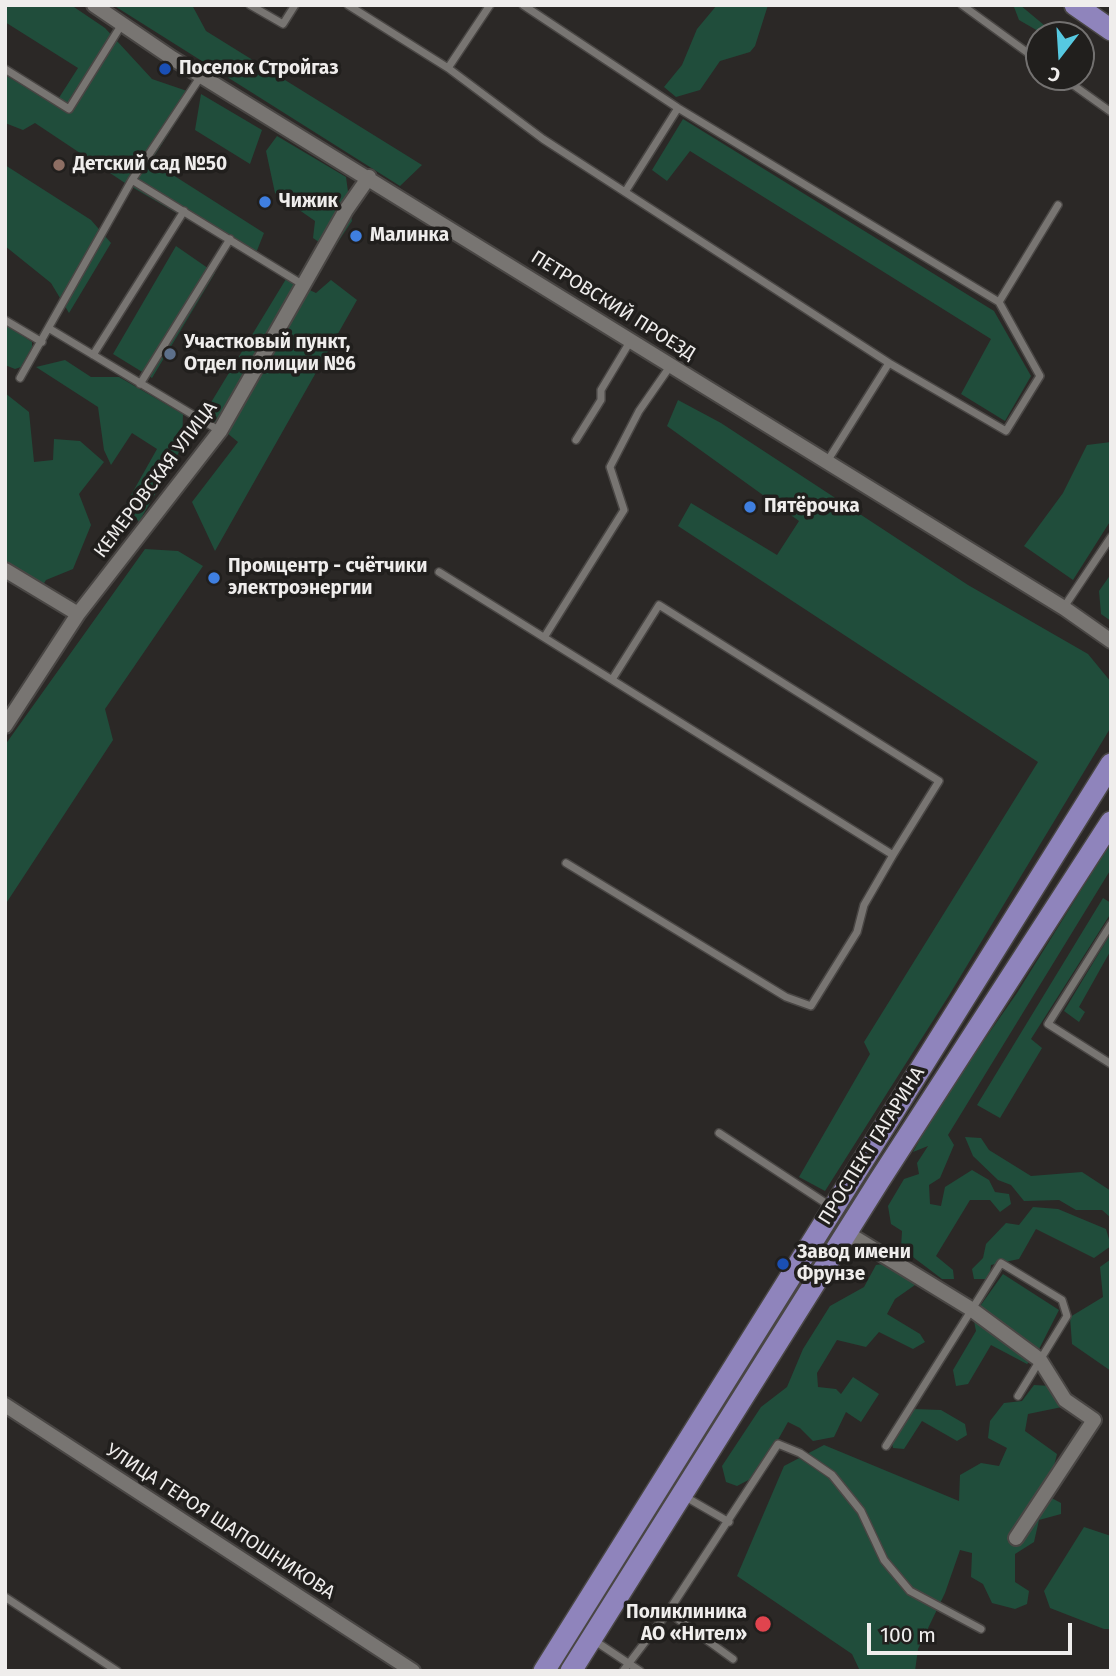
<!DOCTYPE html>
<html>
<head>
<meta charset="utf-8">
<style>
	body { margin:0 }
	#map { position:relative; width:1116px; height:1676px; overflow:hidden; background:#2b2826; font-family:"Fira Sans",sans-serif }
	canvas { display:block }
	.frame { position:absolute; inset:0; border:7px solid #efedec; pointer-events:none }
	.north { position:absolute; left:1025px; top:21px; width:70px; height:70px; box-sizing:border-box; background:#211f1d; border:2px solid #737170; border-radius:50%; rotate:197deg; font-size:19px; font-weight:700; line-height:28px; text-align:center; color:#efedec }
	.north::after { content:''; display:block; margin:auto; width:24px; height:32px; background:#56c9e1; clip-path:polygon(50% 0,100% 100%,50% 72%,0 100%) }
	.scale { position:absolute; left:867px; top:1623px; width:205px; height:32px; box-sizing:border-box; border:4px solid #efedec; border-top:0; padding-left:9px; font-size:21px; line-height:24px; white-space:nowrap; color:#efedec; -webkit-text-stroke:5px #211f1d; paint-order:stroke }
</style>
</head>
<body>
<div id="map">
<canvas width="1116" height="1676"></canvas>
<div class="frame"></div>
<div class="north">С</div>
<div class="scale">100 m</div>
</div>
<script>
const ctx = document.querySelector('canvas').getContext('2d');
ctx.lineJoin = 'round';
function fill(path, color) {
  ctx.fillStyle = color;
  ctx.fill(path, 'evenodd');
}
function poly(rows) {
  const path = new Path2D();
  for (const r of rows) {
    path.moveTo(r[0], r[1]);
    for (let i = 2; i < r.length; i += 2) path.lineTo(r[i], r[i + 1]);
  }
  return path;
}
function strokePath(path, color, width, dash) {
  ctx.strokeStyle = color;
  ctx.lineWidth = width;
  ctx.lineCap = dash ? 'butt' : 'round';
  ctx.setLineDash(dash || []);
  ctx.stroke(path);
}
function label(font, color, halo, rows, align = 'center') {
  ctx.font = font + ' "Fira Sans",sans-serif';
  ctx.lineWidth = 7;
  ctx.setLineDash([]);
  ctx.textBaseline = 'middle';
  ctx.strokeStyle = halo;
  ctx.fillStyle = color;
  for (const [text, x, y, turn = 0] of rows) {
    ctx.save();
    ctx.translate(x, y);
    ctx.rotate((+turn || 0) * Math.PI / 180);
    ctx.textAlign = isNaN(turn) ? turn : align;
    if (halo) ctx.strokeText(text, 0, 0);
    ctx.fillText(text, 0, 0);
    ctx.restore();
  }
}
fill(poly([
	[5,5,71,5,105,28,152,79,187,91,178,119,151,161,264,233,254,258,125,183,35,123,23,130,5,123,5,75,55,104,78,68,5,22],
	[113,5,192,5,206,31,422,165,400,186],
	[717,5,768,5,755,46,750,52,720,61,700,90,676,97,664,87,682,65,697,29],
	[1020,5,1056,35,1045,35,1019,20,1014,7],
	[201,94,262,130,250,164,195,130],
	[683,119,994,311,1031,376,1005,421,961,394,991,339,690,151,667,181,652,170],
	[277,136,346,177,352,221,332,251,313,238,315,221,275,193,266,151],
	[5,165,91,220,111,243,69,313,51,283,5,246],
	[176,246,215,273,152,378,113,354],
	[286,279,316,293,331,280,357,300,215,551,192,502,238,442,204,414],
	[5,324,32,342,32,347,21,367,15,369,5,365],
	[65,360,91,377,119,377,183,414,182,447,139,522,126,504,157,449,132,433,111,465,104,450,98,407,36,367],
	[5,393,29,412,34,462,53,460,54,439,80,441,104,462,79,494,91,525,73,569,46,580,36,596,5,578],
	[678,400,721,423,968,585,1088,654,1111,682,1111,727,948,997,825,1191,799,1177,870,1054,864,1042,1038,762,678,526,691,503,777,555,799,521,667,426],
	[1111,442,1111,520,1073,580,1024,546,1063,493,1087,445],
	[145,549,178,551,203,566,105,709,113,740,5,905,5,745],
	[1111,574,1111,621,1101,614,1099,591],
	[1111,842,1111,869,948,1135,954,1145,940,1178,929,1185,930,1204,941,1206,945,1187,972,1170,989,1180,995,1192,1009,1194,1011,1204,1000,1212,990,1200,970,1200,936,1256,953,1270,954,1279,942,1279,901,1248,902,1231,891,1224,888,1206,904,1179,919,1174,917,1163,928,1146,913,1152,938,1106,1017,993],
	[1103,898,1111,903,1111,913,1031,1039,1042,1048,1000,1118,977,1105],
	[1111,933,1111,950,1079,1007,1085,1012,1079,1022,1064,1011],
	[965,1137,981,1138,989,1150,1031,1176,1082,1172,1111,1191,1111,1218,1102,1210,1076,1210,1059,1200,1024,1201,1011,1185,998,1180,973,1156],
	[1033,1207,1058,1209,1106,1229,1111,1246,1094,1258,1036,1229,1019,1259,991,1265,989,1279,974,1279,972,1269,983,1258,986,1244,1006,1223,1019,1225],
	[1111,1259,1111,1371,1072,1344,1070,1317,1103,1297,1100,1267],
	[902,1261,918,1271,915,1285,895,1299,887,1314,920,1334,925,1342,913,1349,879,1332,866,1347,837,1340,817,1373,818,1387,836,1389,841,1394,853,1377,879,1394,861,1422,846,1412,834,1437,813,1441,800,1428,788,1422,758,1475,737,1486,726,1482,722,1466,761,1407,787,1387,803,1349,830,1306,864,1287,876,1265],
	[1003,1274,1059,1310,1036,1355,1027,1364,991,1345,968,1384,956,1386,953,1370,976,1331,973,1316],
	[1034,1385,1051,1386,1067,1395,1062,1407,1028,1414,1025,1431,1057,1454,1051,1478,1042,1493,1061,1503,1061,1514,1039,1520,1034,1542,1015,1554,1015,1582,1029,1591,1027,1604,1015,1609,992,1603,983,1584,971,1577,972,1553,960,1550,945,1593,918,1649,915,1671,860,1671,852,1654,737,1576,784,1466,824,1445,959,1501,960,1475,981,1463,999,1466,1007,1448,988,1438,990,1421,1004,1403,1022,1401],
	[914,1409,941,1410,965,1424,967,1435,957,1441,922,1421,904,1449,893,1448,891,1439],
	[1084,1527,1111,1536,1111,1629,1104,1629,1050,1608,1044,1591]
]), '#204d3b');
const service = poly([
	[250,5,283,24,295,5],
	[348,5,448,68],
	[490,5,448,68,543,139,889,363,1006,431,1040,376,999,302],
	[523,5,678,108,999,302,1058,205],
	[962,5,1039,61],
	[5,69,69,109,122,24],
	[201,76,132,180,305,286],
	[1062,77,1111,112],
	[625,192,678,108],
	[5,320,42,342],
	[50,329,220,431],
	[93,355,184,211],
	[20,378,132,180],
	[140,384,230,239],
	[576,440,601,400,601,390,631,340],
	[828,460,889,363],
	[439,572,893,855,864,905,857,932,811,1006,786,997,566,863],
	[1064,607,1111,537],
	[545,636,624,510,610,467,639,411,671,365],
	[613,678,659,605,939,781,893,855],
	[1111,924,1048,1024,1111,1064],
	[719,1133,830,1206],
	[886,1446,1001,1263,1062,1300,1067,1316,1018,1396],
	[684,1496,729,1522],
	[5,1597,117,1671],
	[668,1612,733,1659],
	[595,1641,640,1671],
	[623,1671,668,1612,778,1444,800,1453,832,1475,861,1511,884,1560,910,1591,981,1629]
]);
const minor = poly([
	[94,5,172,58,1064,608,1111,641],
	[5,570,78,614],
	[5,726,78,614,220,431,346,210,369,177],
	[847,1233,971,1309,1040,1360,1065,1400,1094,1420,1016,1538],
	[5,1405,413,1671]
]);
const primary = poly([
	[1075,5,1111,30],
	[544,1671,1111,764],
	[571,1671,879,1181,1111,822]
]);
strokePath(service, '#494644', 10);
strokePath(minor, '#494644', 18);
strokePath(primary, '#494644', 24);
strokePath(service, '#787572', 7);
strokePath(minor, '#787572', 14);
strokePath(primary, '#8f84bc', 21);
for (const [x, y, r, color] of [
	[165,69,7,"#1a4fb4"],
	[59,165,7,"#8d6e63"],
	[265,202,7,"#3f7fe0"],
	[356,236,7,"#3f7fe0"],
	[170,354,7,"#5c6f8a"],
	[750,507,7,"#3f7fe0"],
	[214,578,7,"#3f7fe0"],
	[783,1264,7,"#1a4fb4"],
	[763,1624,9,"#e0444e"]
]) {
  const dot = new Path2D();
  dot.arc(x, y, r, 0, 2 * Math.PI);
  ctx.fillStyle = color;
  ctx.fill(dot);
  strokePath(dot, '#211f1d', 2.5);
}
label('bold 19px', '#efedec', '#211f1d', [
	["Поселок Стройгаз",179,69],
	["Детский сад №50",73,165],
	["Чижик",279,202],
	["Малинка",370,236],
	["Участковый пункт,",184,343],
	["Отдел полиции №6",184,365],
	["Пятёрочка",764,507],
	["Промцентр - счётчики",228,567],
	["электроэнергии",228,589],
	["Завод имени",797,1253],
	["Фрунзе",797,1275],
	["Поликлиника",747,1613,"right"],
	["АО «Нител»",747,1635,"right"]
], 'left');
label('19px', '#efedec', '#211f1d', [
	["ПЕТРОВСКИЙ ПРОЕЗД",613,306,32],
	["КЕМЕРОВСКАЯ УЛИЦА",156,480,-53],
	["ПРОСПЕКТ ГАГАРИНА",872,1146,-58],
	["УЛИЦА ГЕРОЯ ШАПОШНИКОВА",220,1522,33]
]);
</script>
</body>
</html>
